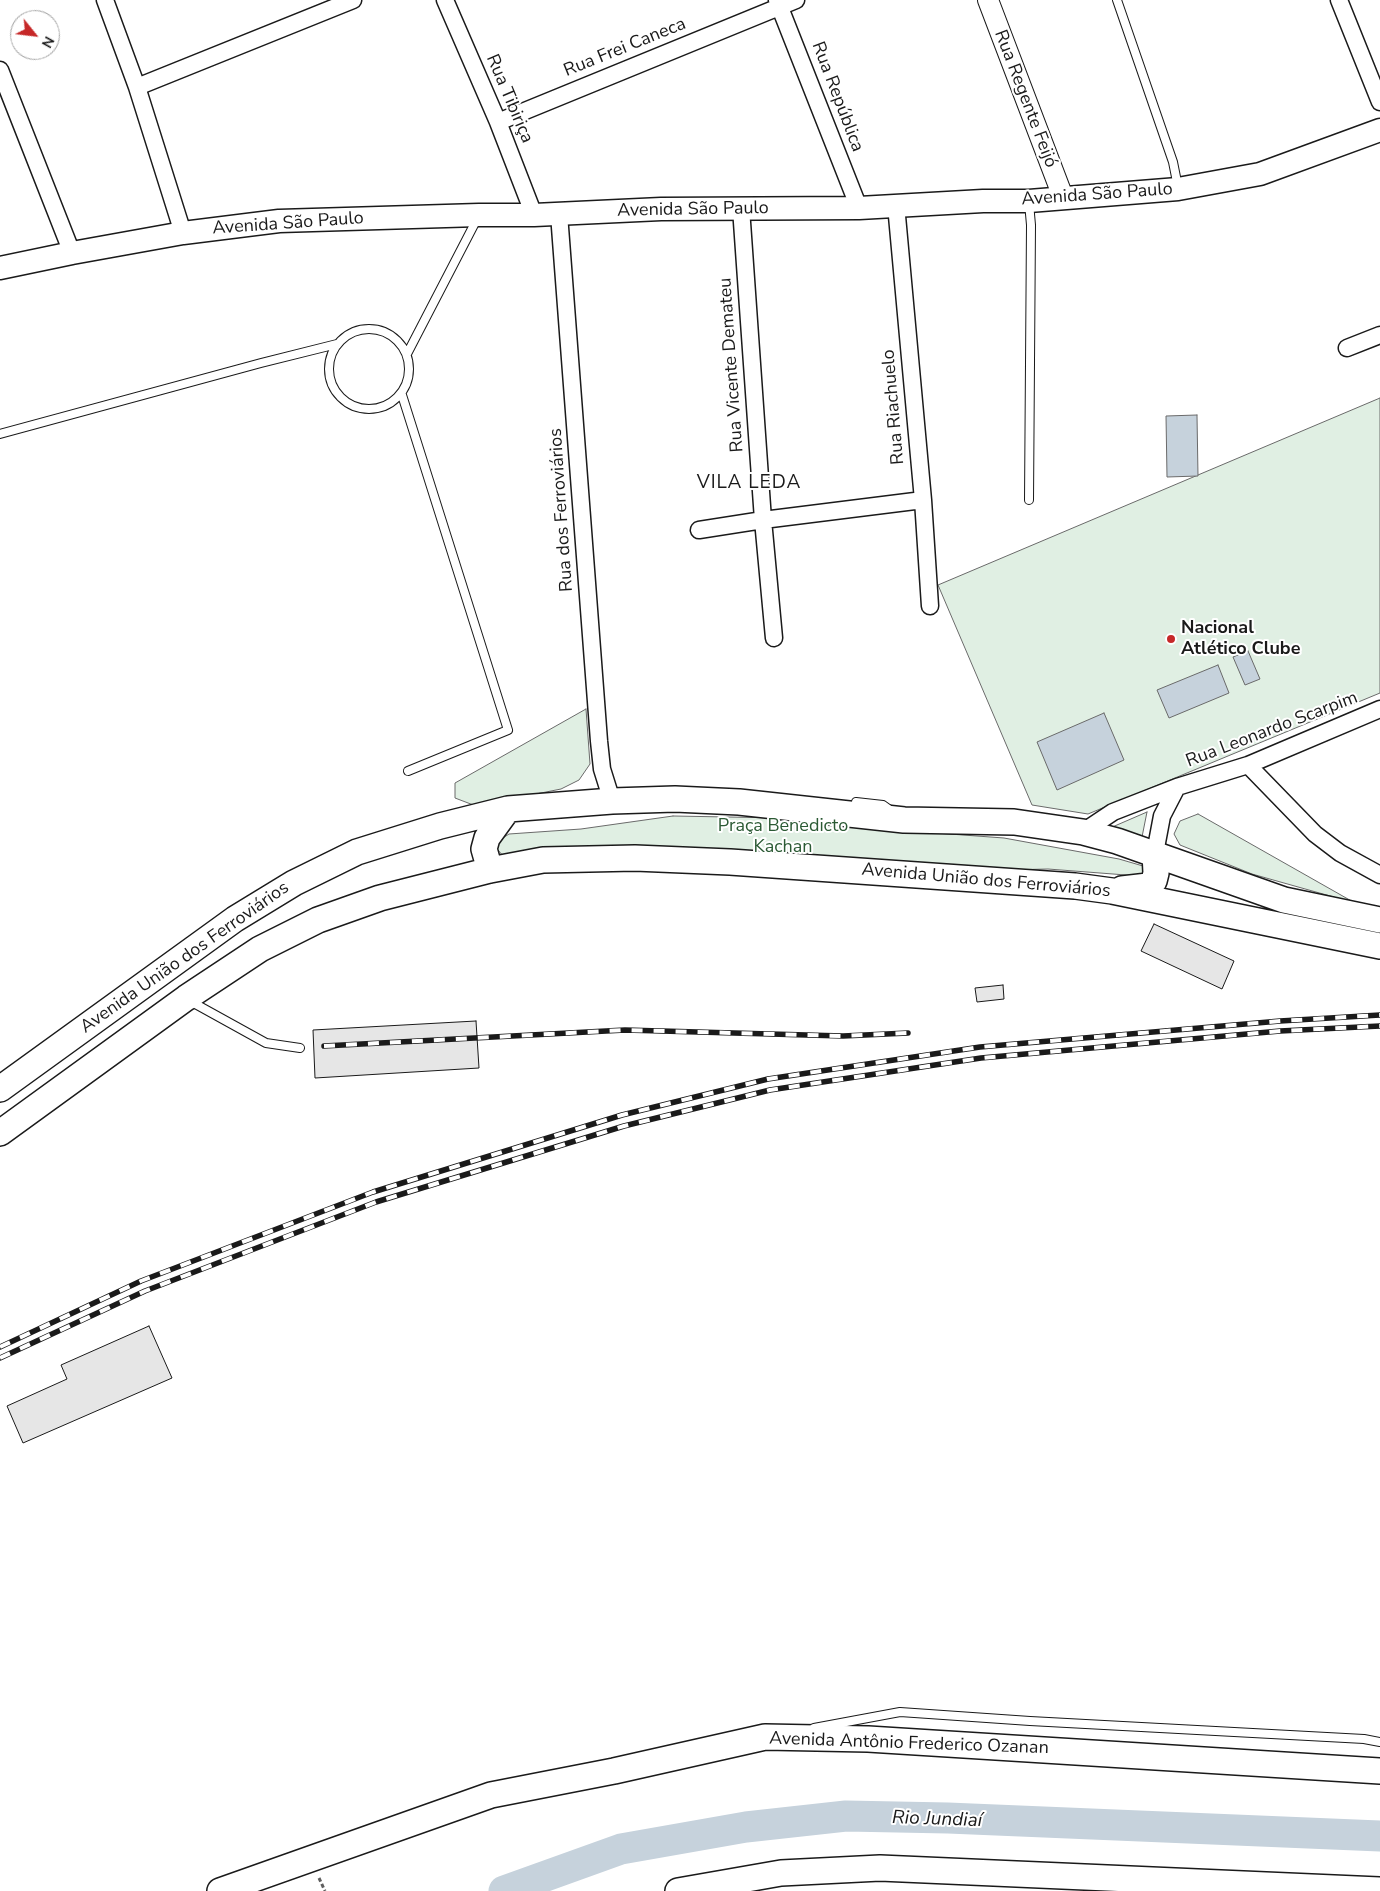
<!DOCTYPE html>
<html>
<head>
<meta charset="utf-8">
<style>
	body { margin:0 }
	#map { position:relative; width:1380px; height:1891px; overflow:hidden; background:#fff; font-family:"Nunito Sans",sans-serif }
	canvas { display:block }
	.north { position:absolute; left:10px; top:10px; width:50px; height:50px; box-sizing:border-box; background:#fff; border:1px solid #a3a3a3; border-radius:50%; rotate:119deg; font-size:14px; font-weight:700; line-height:20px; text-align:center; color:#1a1a1a }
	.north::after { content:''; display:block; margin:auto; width:18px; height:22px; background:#c62828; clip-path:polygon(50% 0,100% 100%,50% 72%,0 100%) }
</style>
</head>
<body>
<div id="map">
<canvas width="1380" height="1891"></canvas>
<div class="north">N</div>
</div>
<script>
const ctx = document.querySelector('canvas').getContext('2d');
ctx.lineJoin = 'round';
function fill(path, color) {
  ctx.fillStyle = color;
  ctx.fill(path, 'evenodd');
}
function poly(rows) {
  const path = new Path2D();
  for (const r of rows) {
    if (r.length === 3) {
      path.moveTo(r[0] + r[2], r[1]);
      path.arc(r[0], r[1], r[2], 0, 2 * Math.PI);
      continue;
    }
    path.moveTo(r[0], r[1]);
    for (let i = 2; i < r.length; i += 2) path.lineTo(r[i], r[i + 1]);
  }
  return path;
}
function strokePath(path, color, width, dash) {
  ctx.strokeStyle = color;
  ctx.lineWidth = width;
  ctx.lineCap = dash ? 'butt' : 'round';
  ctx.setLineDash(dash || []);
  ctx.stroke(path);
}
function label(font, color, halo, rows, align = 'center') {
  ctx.font = font + ' "Nunito Sans",sans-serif';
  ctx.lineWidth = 4;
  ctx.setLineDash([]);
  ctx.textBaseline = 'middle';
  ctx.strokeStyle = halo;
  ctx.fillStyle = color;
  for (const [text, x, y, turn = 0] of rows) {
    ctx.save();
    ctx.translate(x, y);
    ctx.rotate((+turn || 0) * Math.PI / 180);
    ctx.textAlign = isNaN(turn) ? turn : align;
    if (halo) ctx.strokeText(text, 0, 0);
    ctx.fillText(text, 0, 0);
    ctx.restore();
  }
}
const green = poly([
	[1380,398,1380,693,1088,814,1032,805,938,585,1380,398],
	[586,709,590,764,579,780,561,789,476,806,455,798,455,783,586,709],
	[1147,812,1141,842,1110,828,1147,812],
	[1198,814,1355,903,1252,874,1180,845,1174,834,1180,821,1198,814],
	[673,816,782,818,895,830,1004,838,1119,859,1143,866,1144,872,1139,876,1048,869,1006,870,505,858,497,849,498,841,509,834,581,829,673,816]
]);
fill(green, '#e0efe3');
strokePath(green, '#6a6a6a', 1);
const water = poly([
	[1197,415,1198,476,1167,477,1166,416,1197,415],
	[1248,651,1260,679,1245,685,1233,657,1248,651],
	[1218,665,1229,693,1169,718,1157,690,1218,665],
	[1104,713,1124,760,1057,790,1037,742,1104,713]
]);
fill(water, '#c6d2dc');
strokePath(water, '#6a6a6a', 1);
strokePath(poly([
	[504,1891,621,1849,746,1827,846,1816,948,1818,1380,1836]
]), '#c6d2dc', 31);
const building = poly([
	[1154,924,1234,961,1222,989,1141,951,1154,924],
	[1003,985,1004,999,977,1002,975,988,1003,985],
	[476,1021,479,1068,315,1078,313,1030,476,1021],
	[149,1326,172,1378,23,1443,7,1406,67,1379,61,1365,149,1326]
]);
fill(building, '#e6e6e6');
strokePath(building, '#1a1a1a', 1);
const service = poly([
	[1117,0,1173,162,1178,187],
	[369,369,40],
	[407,354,477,219],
	[402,395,508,730,408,771],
	[0,434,261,363,337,344],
	[1029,500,1031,225,1029,203],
	[856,802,883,805,890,810],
	[190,1001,266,1043,300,1048],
	[814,1728,900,1712,1030,1721,1364,1739,1380,1742]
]);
const minor = poly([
	[105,0,137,87,183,233],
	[445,0,498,122,534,215],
	[777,0,859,208],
	[1339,0,1380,102],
	[0,70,72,253],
	[137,87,353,0],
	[498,122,796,0],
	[896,205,923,500,930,606],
	[741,208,763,520,774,638],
	[559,214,599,741,602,769,612,801],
	[1347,348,1380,335],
	[699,530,763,520,923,500],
	[1248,765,1315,834,1340,853,1380,875],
	[1083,832,1113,812,1177,787,1248,765,1380,709],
	[1155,853,1162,816,1177,787]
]);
const tertiary = poly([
	[988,0,1063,197]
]);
const secondary = poly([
	[0,268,72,253,183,233,279,221,479,215,534,215,661,209,859,208,983,201,1029,201,1178,189,1260,174,1380,130]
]);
const primary = poly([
	[490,870,484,849,487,838,508,809],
	[1122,889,1148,886,1154,881,1156,873,1155,853],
	[0,1089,235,919,294,883,357,852,440,826,508,809,612,801,675,799,739,802,904,820,1014,822,1083,832,1117,841,1284,900,1380,920],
	[0,1133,186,998,260,949,318,920,380,898,490,870,543,860,635,858,730,862,1075,886,1112,891,1380,946],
	[220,1891,491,1795,614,1771,765,1737,868,1739,1380,1771],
	[678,1891,781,1873,880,1868,1380,1890]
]);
strokePath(service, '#1a1a1a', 10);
strokePath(minor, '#1a1a1a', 19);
strokePath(tertiary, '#1a1a1a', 22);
strokePath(secondary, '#1a1a1a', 25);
strokePath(primary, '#1a1a1a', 28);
strokePath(poly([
	[319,1878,325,1891]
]), '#5f5f5f', 3, [4, 2.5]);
strokePath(service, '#fff', 8);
strokePath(minor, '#fff', 16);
strokePath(tertiary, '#fff', 20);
strokePath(secondary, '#fff', 22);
strokePath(primary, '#fff', 25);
const rail = poly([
	[324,1046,625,1030,843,1036,908,1033],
	[0,1347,141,1281,373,1192,622,1115,768,1079,980,1047,1280,1021,1380,1015],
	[0,1358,145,1291,376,1202,624,1126,770,1090,981,1058,1280,1031,1380,1026]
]);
strokePath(rail, '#1a1a1a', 5.5);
strokePath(rail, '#fff', 4, [11]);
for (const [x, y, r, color] of [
	[1171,639,5,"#c62828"]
]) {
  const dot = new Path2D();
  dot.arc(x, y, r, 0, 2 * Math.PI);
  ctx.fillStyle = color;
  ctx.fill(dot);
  strokePath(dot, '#fff', 2);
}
label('18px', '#1a1a1a', '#fff', [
	["Rua Frei Caneca",625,48,-22],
	["Rua República",837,97,69],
	["Rua Tibiriça",509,99,67],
	["Rua Regente Feijó",1025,99,69],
	["Avenida São Paulo",1097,195,-4],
	["Avenida São Paulo",693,210,-1],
	["Avenida São Paulo",288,224,-4],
	["Rua Vicente Demateu",732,365,-94],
	["Rua Riachuelo",894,407,-95],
	["Rua dos Ferroviários",562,510,-94],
	["Rua Leonardo Scarpim",1272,730,-21],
	["Avenida União dos Ferroviários",986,881,5],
	["Avenida União dos Ferroviários",185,958,-35],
	["Avenida Antônio Frederico Ozanan",909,1744,2]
]);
label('bold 18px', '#1a1a1a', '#fff', [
	["Nacional",1181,629],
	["Atlético Clube",1181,650]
], 'left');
label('18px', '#2b5a34', '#fff', [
	["Praça Benedicto",783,827],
	["Kachan",783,848]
]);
ctx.letterSpacing = '1px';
label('19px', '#1a1a1a', '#fff', [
	["VILA LEDA",749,483]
]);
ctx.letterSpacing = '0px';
label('italic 19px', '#1a1a1a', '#fff', [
	["Rio Jundiaí",937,1820,2]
]);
</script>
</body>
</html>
